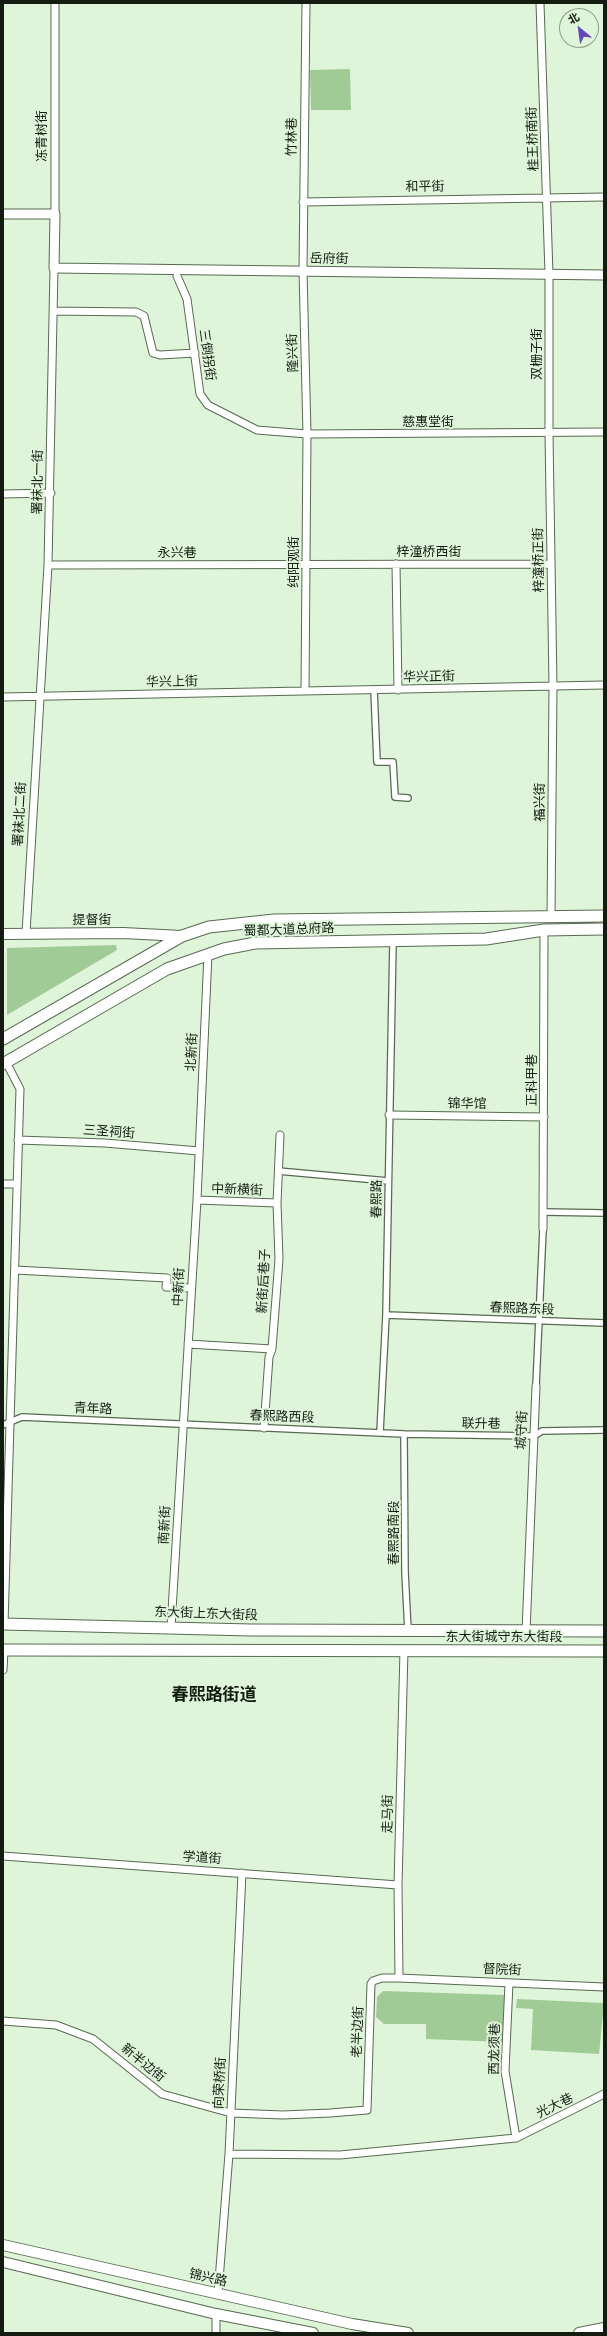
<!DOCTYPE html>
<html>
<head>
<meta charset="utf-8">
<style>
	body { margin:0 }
	#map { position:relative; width:607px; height:2336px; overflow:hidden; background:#dff5d9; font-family:"IBM Plex Serif","Noto Sans SC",serif }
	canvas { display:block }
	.frame { position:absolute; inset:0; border:4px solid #141c12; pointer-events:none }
	.north { position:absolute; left:559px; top:8px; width:40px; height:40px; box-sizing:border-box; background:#dff5d9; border:1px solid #8e9e89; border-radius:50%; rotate:331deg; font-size:11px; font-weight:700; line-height:16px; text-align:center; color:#141c12 }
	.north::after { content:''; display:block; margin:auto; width:14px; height:18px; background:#6347c0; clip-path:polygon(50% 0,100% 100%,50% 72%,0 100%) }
</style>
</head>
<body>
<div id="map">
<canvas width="607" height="2336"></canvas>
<div class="frame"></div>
<div class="north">北</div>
</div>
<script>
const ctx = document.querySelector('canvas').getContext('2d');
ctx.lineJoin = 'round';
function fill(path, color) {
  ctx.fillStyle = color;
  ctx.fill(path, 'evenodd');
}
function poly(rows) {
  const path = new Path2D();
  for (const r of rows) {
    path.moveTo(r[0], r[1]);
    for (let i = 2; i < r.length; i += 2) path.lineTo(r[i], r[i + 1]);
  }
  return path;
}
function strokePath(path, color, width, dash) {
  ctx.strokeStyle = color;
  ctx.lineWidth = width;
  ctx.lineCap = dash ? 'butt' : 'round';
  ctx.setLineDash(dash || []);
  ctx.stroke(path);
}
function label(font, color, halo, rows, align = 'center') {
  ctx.font = font + ' "IBM Plex Serif","Noto Sans SC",serif';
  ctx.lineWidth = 4;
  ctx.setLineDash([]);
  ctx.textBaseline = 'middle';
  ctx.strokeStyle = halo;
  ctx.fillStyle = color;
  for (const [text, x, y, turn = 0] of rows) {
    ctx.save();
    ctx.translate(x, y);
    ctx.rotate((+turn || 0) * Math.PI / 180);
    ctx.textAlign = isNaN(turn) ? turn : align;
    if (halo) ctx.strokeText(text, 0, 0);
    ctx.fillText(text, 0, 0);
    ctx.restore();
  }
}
fill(poly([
	[350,69,351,110,311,110,310,70],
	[116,945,117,950,7,1015,7,948],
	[383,1991,505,1995,503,2042,426,2039,426,2024,384,2024,376,2017,377,1997],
	[517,1999,604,2003,599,2054,531,2050,533,2009,516,2008]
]), '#a1cb96');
const pedestrian = poly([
	[374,690,377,762,393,762,395,797,408,798],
	[278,1171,388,1181],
	[544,1212,604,1213],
	[386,1315,604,1323],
	[536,1386,543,1229],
	[3,1425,22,1417,404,1434,534,1436,542,1431,604,1430],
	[380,1432,386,1315,393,941],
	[404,1434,405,1572,408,1631]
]);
const minor = poly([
	[540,3,549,274,549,434,553,686,551,917],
	[303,202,604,197],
	[55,214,55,3],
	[177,276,187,299,200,394,208,405,257,430,307,434,604,432],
	[53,311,136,312,144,316,153,353,160,355,195,353],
	[3,494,51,493],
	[396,564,398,690],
	[48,565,551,564],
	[305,691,307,434,303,271,306,3],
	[3,697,604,685],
	[26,933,48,565,54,268],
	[389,1115,544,1117],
	[18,1140,105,1143,199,1151],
	[3,1184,17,1184],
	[197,1200,277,1203],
	[543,1229,544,930],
	[15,1270,167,1278,166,1287,191,1288],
	[188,1344,272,1349],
	[264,1428,269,1357,272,1349,279,1259,277,1203,280,1135],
	[4,1624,20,1089,6,1062],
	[171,1627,197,1200,208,954],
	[526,1632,536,1386],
	[3,1670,4,1650],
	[3,1856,398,1885],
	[399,1978,398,1885,404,1650],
	[509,1983,505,2071,516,2138],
	[3,2021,56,2025,93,2039,162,2094,231,2113,283,2115,330,2113,367,2110,371,1984,373,1981,382,1978,399,1978,604,1987],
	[229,2154,340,2155,516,2138,604,2094],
	[218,2293,229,2154,242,1873],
	[216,2333,216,2314]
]);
const tertiary = poly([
	[3,214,55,214,54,268,604,275]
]);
const secondary = poly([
	[3,934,123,933,182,936],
	[3,2245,352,2324,408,2333],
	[3,2262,216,2314,313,2333],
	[579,2333,604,2328]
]);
const primary = poly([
	[3,1039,182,936,209,927,274,920,604,916],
	[3,1064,167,969,224,949,255,943,486,939,544,930,604,929],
	[3,1624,251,1630,604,1631],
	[3,1650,604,1651]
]);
strokePath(pedestrian, '#576a51', 8);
strokePath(minor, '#576a51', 9);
strokePath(tertiary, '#576a51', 11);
strokePath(secondary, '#576a51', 12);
strokePath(primary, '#576a51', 13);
strokePath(pedestrian, '#fff', 5.5);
strokePath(minor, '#fff', 7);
strokePath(tertiary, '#fff', 9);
strokePath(secondary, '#fff', 10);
strokePath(primary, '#fff', 11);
label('13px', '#141c12', '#dff5d9', [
	["冻青树街",42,136,-90],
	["竹林巷",292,137,-89],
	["桂王桥南街",533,139,-92],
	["和平街",425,187,-1],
	["岳府街",329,259,1],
	["隆兴街",293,353,-92],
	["双栅子街",537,354,-90],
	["三倒拐街",207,355,82],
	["慈惠堂街",428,422],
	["署袜北一街",38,482,-89],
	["梓潼桥西街",429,552],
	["永兴巷",177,553],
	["梓潼桥正街",539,560,-91],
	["纯阳观街",294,562,-90],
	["华兴正街",429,677,-1],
	["华兴上街",172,682,-1],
	["福兴街",540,802,-90],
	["署袜北二街",20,814,-87],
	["提督街",92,920],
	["蜀都大道总府路",289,930,-2],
	["北新街",192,1052,-87],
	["正科甲巷",532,1080,-90],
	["锦华馆",467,1104,1],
	["三圣祠街",109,1132,4],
	["中新横街",237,1190,2],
	["春熙路",377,1199,-89],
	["新街后巷子",264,1281,-87],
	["中新街",179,1287,-87],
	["春熙路东段",522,1309,2],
	["青年路",93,1409,2],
	["春熙路西段",282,1417,2],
	["联升巷",481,1424,1],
	["城守街",522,1430,-87],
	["南新街",165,1525,-87],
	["春熙路南段",394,1533,-90],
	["东大街上东大街段",206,1614,2],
	["东大街城守东大街段",504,1637],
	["走马街",388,1814,-89],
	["学道街",202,1858,4],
	["督院街",502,1970,2],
	["老半边街",358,2032,-88],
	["西龙须巷",495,2049,-89],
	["新半边街",143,2063,39],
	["向荣桥街",220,2083,-87],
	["光大巷",555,2106,-26],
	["锦兴路",208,2278,13]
]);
label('bold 17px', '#141c12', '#dff5d9', [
	["春熙路街道",214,1695]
]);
</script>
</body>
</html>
